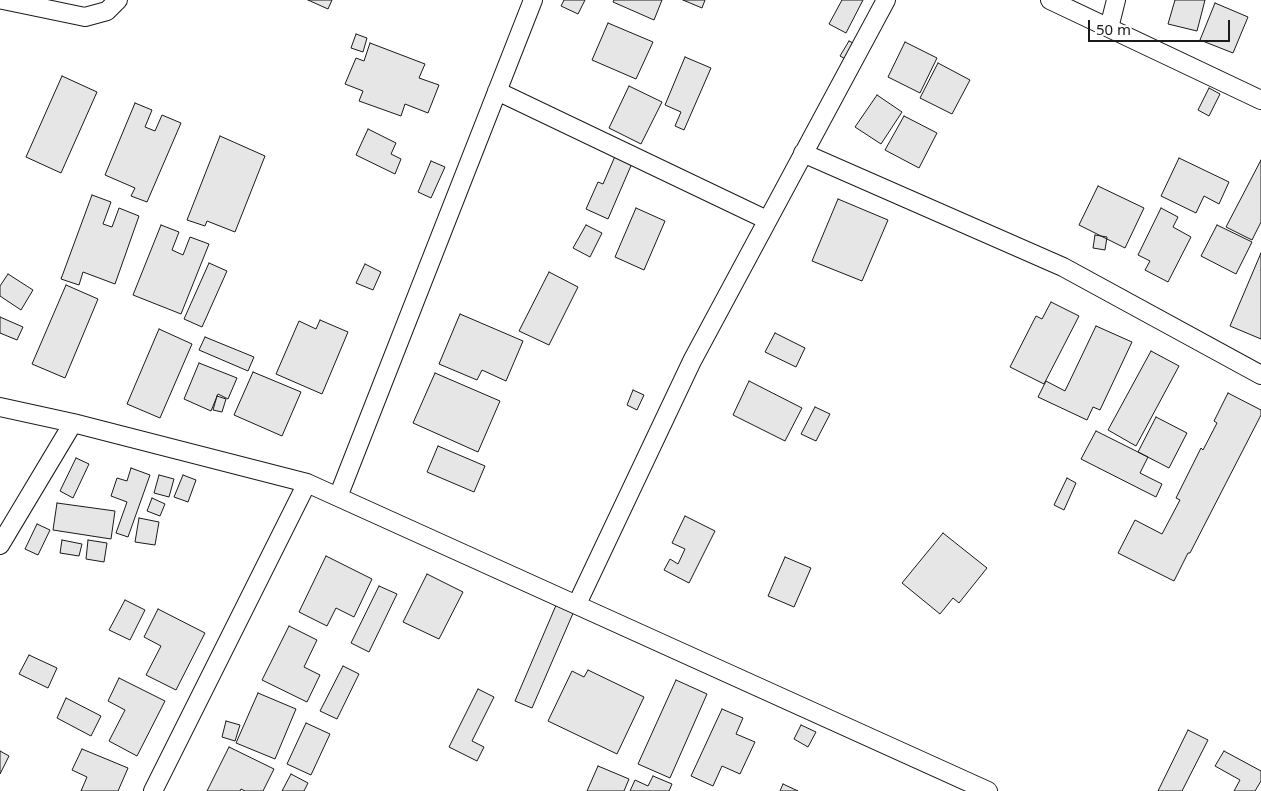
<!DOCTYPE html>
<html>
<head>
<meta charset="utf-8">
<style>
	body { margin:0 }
	#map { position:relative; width:1261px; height:791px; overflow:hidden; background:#fff; font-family:"Noto Sans",sans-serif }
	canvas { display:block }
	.scale { position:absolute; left:1088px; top:20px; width:142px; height:22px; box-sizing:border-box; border:2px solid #1a1a1a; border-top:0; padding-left:6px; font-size:15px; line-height:18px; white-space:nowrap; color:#1a1a1a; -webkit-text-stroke:4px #fff; paint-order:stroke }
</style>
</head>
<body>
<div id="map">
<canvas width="1261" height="791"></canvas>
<div class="scale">50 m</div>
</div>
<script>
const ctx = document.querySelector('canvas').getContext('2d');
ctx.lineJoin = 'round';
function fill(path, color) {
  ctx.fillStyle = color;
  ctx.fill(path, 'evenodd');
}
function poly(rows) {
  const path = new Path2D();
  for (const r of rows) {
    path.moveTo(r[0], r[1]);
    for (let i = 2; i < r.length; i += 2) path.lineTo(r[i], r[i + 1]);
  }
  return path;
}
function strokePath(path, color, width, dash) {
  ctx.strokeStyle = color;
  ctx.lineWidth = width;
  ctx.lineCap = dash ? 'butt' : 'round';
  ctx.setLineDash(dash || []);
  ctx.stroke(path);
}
const building = poly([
	[308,0,332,0,328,9,308,0],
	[564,0,585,0,578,14,561,6,564,0],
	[614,0,662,0,654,20,613,2,614,0],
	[683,0,705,0,702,8,683,0],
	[842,0,863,0,846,33,829,24,842,0],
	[1175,0,1205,0,1197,31,1168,24,1175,0],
	[1215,3,1248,17,1233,53,1200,40,1215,3],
	[608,23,653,42,636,79,592,60,608,23],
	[356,34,367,38,363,52,351,48,356,34],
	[849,41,857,45,849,61,840,56,849,41],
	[905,42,937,58,920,93,888,77,905,42],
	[370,43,425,64,419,78,439,85,428,113,405,104,401,116,359,101,363,91,345,84,356,58,364,61,370,43],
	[685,57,711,68,684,130,675,126,681,112,665,105,685,57],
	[938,63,970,80,952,114,920,98,938,63],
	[62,76,97,92,61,173,26,157,62,76],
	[629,86,662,102,641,144,609,128,629,86],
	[1209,88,1220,94,1209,116,1198,110,1209,88],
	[877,95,902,112,881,144,855,127,877,95],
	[135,103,152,110,145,127,155,131,162,115,181,123,147,202,131,196,135,188,105,175,135,103],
	[904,116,937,133,919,168,885,150,904,116],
	[368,129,396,143,391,154,401,159,395,174,356,155,368,129],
	[220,136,265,156,235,232,207,221,205,226,187,220,220,136],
	[616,154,633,161,608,219,586,209,598,182,603,184,616,154],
	[1179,158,1229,182,1219,204,1204,196,1196,213,1161,196,1179,158],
	[1261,160,1261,222,1252,240,1226,227,1261,160],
	[431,161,445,167,431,198,418,192,431,161],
	[1098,186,1144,208,1125,248,1079,225,1098,186],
	[92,195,111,202,103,224,112,227,119,208,139,216,115,284,83,272,79,285,61,279,92,195],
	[838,199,888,220,862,281,812,261,838,199],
	[636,208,665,221,644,270,615,257,636,208],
	[1161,208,1178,217,1173,227,1191,237,1168,282,1145,270,1150,261,1138,255,1161,208],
	[161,225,179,232,172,250,183,255,190,237,209,244,181,314,133,295,161,225],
	[586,225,602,233,590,257,573,248,586,225],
	[1217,225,1252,242,1236,274,1201,256,1217,225],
	[1095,235,1107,237,1105,250,1093,248,1095,235],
	[1261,253,1261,339,1230,326,1261,253],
	[209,263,227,271,202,327,184,319,209,263],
	[365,264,381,272,373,290,356,283,365,264],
	[549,272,578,287,549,345,519,331,549,272],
	[8,274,33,290,21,310,0,296,0,286,8,274],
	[66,285,98,299,65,378,32,364,66,285],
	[1051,302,1079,316,1044,384,1010,367,1036,316,1042,319,1051,302],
	[460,314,523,341,506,381,482,370,477,380,439,364,460,314],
	[0,317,23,327,17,340,0,333,0,317],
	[320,320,348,332,322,394,276,374,299,321,316,329,320,320],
	[1096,326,1132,342,1100,410,1093,407,1087,420,1038,397,1046,381,1065,391,1096,326],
	[159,329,192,344,160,418,127,404,159,329],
	[775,333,805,348,796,367,765,352,775,333],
	[205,337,254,357,248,371,199,350,205,337],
	[1151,351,1179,366,1136,446,1108,430,1151,351],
	[199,363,237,378,228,399,218,394,211,411,184,399,199,363],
	[253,372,301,392,282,436,234,415,253,372],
	[435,373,500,401,478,452,413,423,435,373],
	[749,381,802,408,785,441,733,415,749,381],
	[633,390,644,395,637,410,627,405,633,390],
	[1228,393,1261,410,1261,415,1190,553,1188,553,1174,581,1118,553,1135,520,1162,534,1180,500,1176,498,1201,448,1203,450,1217,423,1214,421,1228,393],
	[217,396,226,399,222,412,213,410,217,396],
	[815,407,830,414,816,441,801,434,815,407],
	[1156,417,1187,433,1169,468,1138,452,1156,417],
	[1096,431,1148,457,1140,473,1162,484,1156,497,1081,459,1096,431],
	[438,446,485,466,474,492,427,472,438,446],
	[76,458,89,464,73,498,60,491,76,458],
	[131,468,150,475,128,537,116,533,127,502,111,496,117,478,127,481,131,468],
	[159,475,174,479,169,497,154,493,159,475],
	[183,475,196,480,188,502,174,497,183,475],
	[1067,478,1076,483,1064,510,1054,505,1067,478],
	[152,498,165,504,160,516,147,511,152,498],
	[57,503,115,511,111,539,53,530,57,503],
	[685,516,715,531,689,583,664,570,670,559,678,564,685,549,672,543,685,516],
	[139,518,159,522,155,545,135,542,139,518],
	[37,524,50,530,38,555,25,549,37,524],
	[943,533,987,568,959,603,953,598,940,614,902,583,943,533],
	[62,540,82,544,79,556,60,553,62,540],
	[88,540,107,543,104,562,86,559,88,540],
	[326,556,372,579,354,617,336,608,327,626,299,612,326,556],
	[785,557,811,568,794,607,768,596,785,557],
	[427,574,463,592,439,639,403,622,427,574],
	[379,586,397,594,369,652,351,643,379,586],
	[125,600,145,610,130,640,109,630,125,600],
	[557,603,574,611,532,708,515,701,557,603],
	[158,609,205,633,176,690,146,675,161,646,144,637,158,609],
	[289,626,317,640,304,667,320,675,307,702,262,680,289,626],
	[29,655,57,668,48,688,19,674,29,655],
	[343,666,359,674,337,719,320,711,343,666],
	[588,670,644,697,617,754,548,721,572,671,584,677,588,670],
	[119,678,165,701,137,756,109,741,125,710,108,701,119,678],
	[676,680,707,694,670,778,638,764,676,680],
	[478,689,494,697,472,741,484,747,477,761,449,747,478,689],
	[258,693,296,709,275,759,236,743,258,693],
	[66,698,101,716,91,736,57,718,66,698],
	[722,709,743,718,736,734,755,742,740,774,722,766,713,786,691,776,722,709],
	[226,721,240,725,235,741,222,737,226,721],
	[306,723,330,734,311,775,287,764,306,723],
	[801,725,816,732,808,747,794,739,801,725],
	[1188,730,1208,740,1182,791,1158,791,1188,730],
	[229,747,274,769,263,791,245,791,241,789,240,791,207,791,229,747],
	[82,749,128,768,118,791,81,791,87,777,72,770,82,749],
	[0,751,9,756,0,774,0,751],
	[1224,751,1261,771,1261,781,1255,791,1234,791,1240,780,1215,766,1224,751],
	[598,766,629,779,624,791,587,791,598,766],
	[291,774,308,783,304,791,282,791,291,774],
	[653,776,672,784,669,791,630,791,635,780,648,786,653,776],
	[783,784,798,791,780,791,783,784]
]);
fill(building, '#e6e6e6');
strokePath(building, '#1a1a1a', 1);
const street = poly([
	[3,0,85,17,107,11,118,0],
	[1050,0,1261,100],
	[1109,28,1116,0],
	[497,91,767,220],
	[803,153,1063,267,1261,375],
	[0,407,73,423,307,483,988,791],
	[338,497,533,0],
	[0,545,73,423],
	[577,604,692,361,886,0],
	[153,791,307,483]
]);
strokePath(street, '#1a1a1a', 20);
strokePath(street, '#fff', 18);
</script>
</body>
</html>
